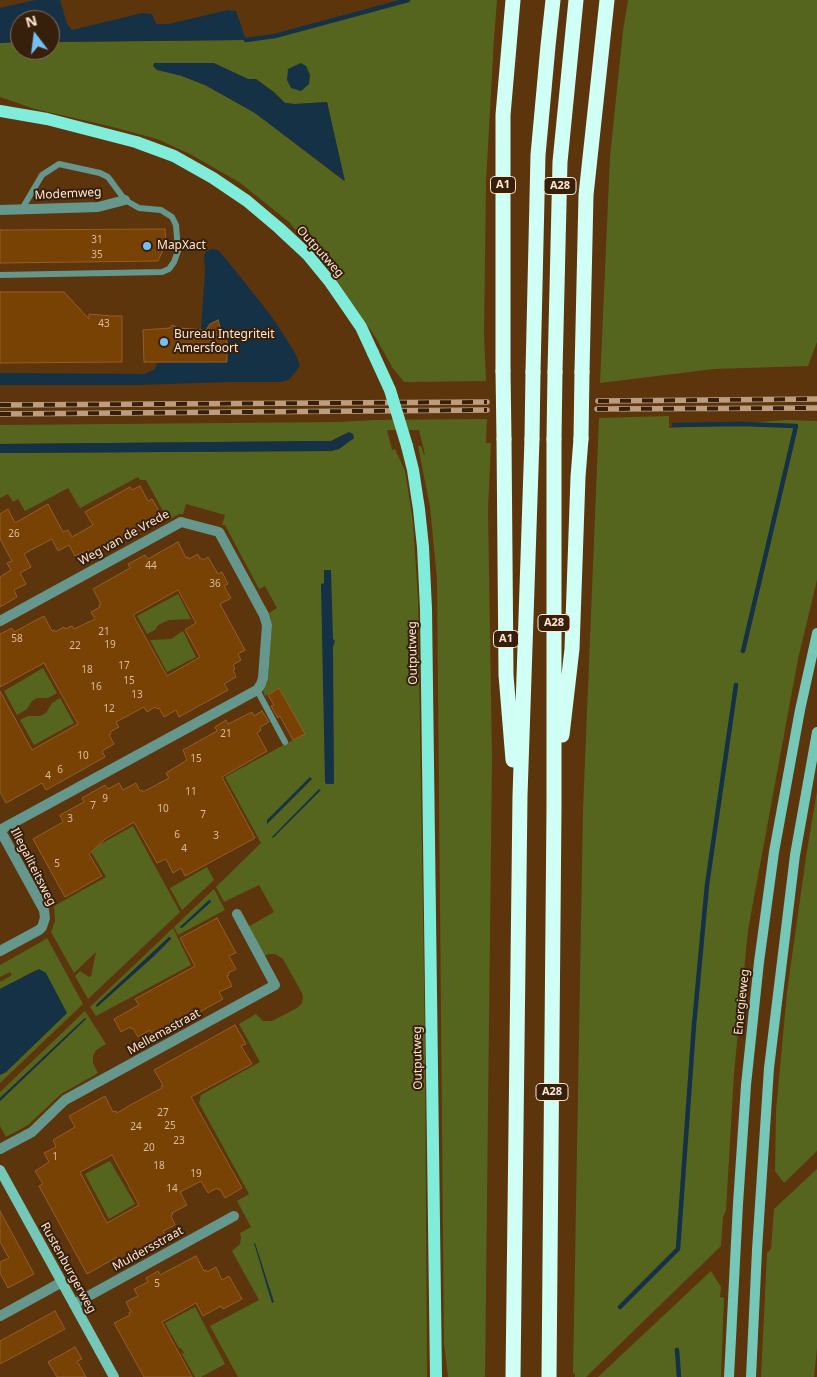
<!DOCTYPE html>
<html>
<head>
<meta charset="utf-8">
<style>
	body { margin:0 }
	#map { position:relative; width:817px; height:1377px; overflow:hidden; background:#5c350c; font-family:"Noto Sans",sans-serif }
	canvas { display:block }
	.north { position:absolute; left:10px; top:10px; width:50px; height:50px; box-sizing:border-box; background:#37200b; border:1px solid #876f5b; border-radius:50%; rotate:345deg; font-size:14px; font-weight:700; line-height:20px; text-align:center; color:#ffe6d2 }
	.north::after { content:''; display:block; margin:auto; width:18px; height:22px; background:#74c0f6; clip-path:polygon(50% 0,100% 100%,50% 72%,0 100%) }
</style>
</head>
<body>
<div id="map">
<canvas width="817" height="1377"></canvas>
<div class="north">N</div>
</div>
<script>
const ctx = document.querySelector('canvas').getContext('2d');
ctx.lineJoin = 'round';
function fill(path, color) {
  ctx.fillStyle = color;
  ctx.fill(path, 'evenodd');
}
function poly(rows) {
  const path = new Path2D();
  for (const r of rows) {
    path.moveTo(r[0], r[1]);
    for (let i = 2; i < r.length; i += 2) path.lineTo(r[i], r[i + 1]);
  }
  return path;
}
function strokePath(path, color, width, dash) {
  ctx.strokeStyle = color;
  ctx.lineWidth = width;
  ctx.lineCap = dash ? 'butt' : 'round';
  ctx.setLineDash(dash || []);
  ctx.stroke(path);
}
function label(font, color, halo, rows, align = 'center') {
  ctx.font = font + ' "Noto Sans",sans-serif';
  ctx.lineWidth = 4;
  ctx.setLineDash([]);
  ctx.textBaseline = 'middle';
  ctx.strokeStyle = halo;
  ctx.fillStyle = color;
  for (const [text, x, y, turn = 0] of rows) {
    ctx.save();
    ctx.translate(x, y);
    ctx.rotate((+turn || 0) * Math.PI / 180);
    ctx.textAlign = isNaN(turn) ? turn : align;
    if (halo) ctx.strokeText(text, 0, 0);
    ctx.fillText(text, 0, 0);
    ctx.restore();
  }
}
fill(poly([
	[408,0,497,0,494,38,486,182,484,334,486,381,404,382,392,367,376,338,328,268,289,222,239,182,190,154,157,139,109,126,35,109,0,97,0,43,20,42,20,50,50,50,50,42,237,40,258,39,275,36],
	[232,72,248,79,256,79,275,93,285,103,295,104,327,102,344,181,255,113,205,85,182,76],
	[628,0,817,0,817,342,808,366,714,369,600,383,610,157,623,31],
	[669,416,669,428,787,420,817,421,817,580,798,659,748,930,734,1073,726,1210,723,1217,721,1246,586,1377,575,1377,575,1373,573,1374,583,810,599,418],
	[487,419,486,443,491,443,488,510,492,757,485,1377,448,1377,444,1343,437,579,430,507,418,446,421,446,424,455,425,455,419,430,387,430,392,450,395,449,405,471,413,522,418,600,425,1046,427,1377,238,1377,210,1326,259,1300,232,1251,240,1244,241,1238,240,1233,251,1227,237,1201,249,1194,199,1103,201,1095,260,1062,239,1024,256,1014,263,1021,272,1021,297,1008,302,1003,303,998,302,993,283,959,275,954,269,954,264,956,248,927,274,912,259,885,224,902,216,887,261,843,225,777,304,734,279,688,265,696,263,691,263,688,267,683,268,677,272,624,269,613,277,608,265,586,259,589,225,525,222,525,225,515,186,504,183,514,179,514,168,520,146,480,140,480,138,477,80,508,68,488,25,511,18,499,13,502,8,494,0,498,0,453,331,451,339,449,354,438,347,433,331,441,321,441,0,444,0,425,340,422,373,420],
	[178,594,191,619,169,620,158,625,155,630,147,634,137,616],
	[183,631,196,657,167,672,150,640,171,639],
	[43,668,57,693,48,698,37,698,32,701,27,709,17,715,4,691],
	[60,698,74,723,34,745,20,720,28,716,40,716,46,713,52,703],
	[817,791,817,1151,784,1183,775,1171,776,1111,787,992,806,857],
	[133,826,180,912,88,999,75,976,80,971,89,977,91,976,96,952,74,973,51,932,55,921,54,906,106,877,90,850],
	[207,867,214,880,182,910,170,888],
	[214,889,225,910,178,935,174,927],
	[173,928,191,965,96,1016,90,1007],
	[169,937,170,939,154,956,97,1007,96,1005],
	[47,938,83,1004,0,1083,0,1075,6,1072,67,1013,36,970,0,989,0,982,12,975,10,972,0,977,0,965,41,942],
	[85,1011,106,1044,96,1050,93,1056,93,1063,98,1073,61,1094,28,1125,6,1137,0,1126,0,1101,86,1019,85,1018,0,1098,0,1092],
	[110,1161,135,1204,109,1219,85,1174],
	[817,1169,817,1348,814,1377,761,1377,767,1253,771,1249,774,1209],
	[711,1271,721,1287,720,1297,724,1298,721,1377,598,1377],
	[195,1307,225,1364,201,1377,195,1377,182,1354,184,1353,181,1348,179,1348,165,1323]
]), '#55651e');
fill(poly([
	[36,0,60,0,67,24,72,30,143,13,152,14,156,24,169,24,228,10,236,11,246,40,50,42,50,20,20,20,20,42,0,43,0,8],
	[154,63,214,63,248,79,256,79,275,93,285,103,295,104,327,102,345,181,255,113,205,85,182,76,157,70,153,66],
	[301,63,306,66,310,75,309,84,301,91,291,88,287,80,288,69],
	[212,249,218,250,226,259,269,313,282,332,296,355,300,366,290,379,282,382,232,382,136,385,0,385,0,373,145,374,155,369,157,363,227,362,201,330,205,272,204,255,207,251],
	[349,432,353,434,354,438,339,449,331,451,0,453,0,444,321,441,331,441],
	[324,570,331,570,333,639,335,641,333,647,334,783,333,784,326,784,325,782,321,584,324,583],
	[310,777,312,779,267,824,267,820],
	[319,789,321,790,273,838,272,837],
	[209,900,210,900,211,902,182,928,180,928,181,926],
	[169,937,171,938,171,939,154,956,97,1007,96,1005],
	[39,969,46,973,67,1013,6,1072,0,1075,0,989],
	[85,1018,86,1019,0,1101,0,1098],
	[254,1243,255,1243,274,1302,272,1303]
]), '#153145');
strokePath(poly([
	[246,40,275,36,408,0],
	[674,425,742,424,796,426,743,651],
	[620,1307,678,1249,694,1025,707,885,736,685],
	[677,1350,679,1377]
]), '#153145', 4.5);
const building = poly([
	[165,229,166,243,164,250,163,250,158,261,0,263,0,230,165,229],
	[0,292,64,292,89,319,89,314,111,316,122,316,122,362,0,363,0,292],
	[218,320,222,334,227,336,227,362,144,362,143,330,170,328,172,325,178,328,206,330,210,324,218,320],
	[140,486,148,501,152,499,163,518,91,556,88,550,75,556,69,545,58,551,52,539,31,550,24,554,31,567,20,573,26,584,14,590,17,597,0,607,0,577,11,570,7,563,12,561,0,539,0,514,8,509,15,523,48,504,63,532,68,530,72,537,93,525,85,512,130,487,132,490,140,486],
	[178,542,186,558,188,557,189,559,198,554,200,559,202,558,203,560,208,557,218,574,222,572,228,584,224,586,231,598,220,604,245,650,238,654,241,660,233,665,235,669,233,670,236,677,224,684,228,690,179,717,176,710,164,717,159,708,157,709,155,707,147,712,144,707,116,722,119,727,110,732,111,734,109,735,114,744,102,751,105,757,46,790,42,783,6,803,0,792,0,691,32,750,78,724,44,663,0,687,0,634,12,628,14,632,44,616,52,631,54,630,55,632,64,627,65,629,72,626,74,629,95,619,91,612,100,607,99,605,101,604,93,589,130,568,128,564,145,555,148,559,178,542],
	[178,590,196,623,185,630,200,657,167,676,133,615,178,590],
	[279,688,305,734,293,740,280,716,278,718,271,706,274,705,268,695,279,688],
	[262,711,269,722,260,727,261,730,257,733,267,751,222,777,255,838,185,876,181,868,173,873,166,859,157,863,134,822,105,839,89,854,102,876,65,897,33,839,63,822,60,815,84,802,82,798,105,785,108,789,119,783,123,790,136,783,140,791,142,790,143,792,169,778,166,773,187,760,183,750,217,731,215,727,226,720,228,724,252,712,254,716,262,711],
	[217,918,236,953,229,956,236,969,228,973,229,975,227,976,232,986,219,992,223,999,154,1037,150,1030,138,1037,133,1028,131,1029,130,1027,121,1032,114,1019,139,1005,135,999,195,966,180,938,217,918],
	[235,1025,246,1044,241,1046,252,1064,191,1097,242,1188,225,1198,220,1189,218,1190,217,1188,208,1193,201,1181,180,1192,187,1205,172,1213,173,1214,171,1216,175,1225,163,1231,167,1238,120,1264,117,1257,87,1274,39,1186,43,1184,35,1171,49,1162,44,1153,56,1147,53,1140,75,1127,69,1116,105,1096,113,1112,116,1111,117,1113,132,1104,162,1088,161,1086,163,1085,154,1070,235,1025],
	[112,1155,139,1205,107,1223,80,1172,112,1155],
	[0,1211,34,1274,8,1288,0,1273,0,1262,9,1258,0,1242,0,1211],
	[196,1256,204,1271,206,1270,207,1272,216,1267,222,1280,229,1276,242,1299,223,1309,221,1306,203,1316,196,1303,162,1322,192,1377,144,1377,114,1323,130,1315,129,1313,131,1312,126,1302,138,1296,134,1289,148,1282,146,1278,158,1271,160,1275,196,1256],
	[55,1311,65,1329,0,1364,0,1341,55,1311],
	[75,1347,82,1359,77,1361,86,1377,57,1377,48,1362,75,1347]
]);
fill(building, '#774204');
strokePath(building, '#945e2b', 1);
strokePath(poly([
	[0,275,162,272,169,269,174,262,178,251,176,225,172,217,161,210,139,208,125,200,108,177,100,173,59,164,42,175,22,209],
	[257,690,285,742]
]), '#65978d', 6);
strokePath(poly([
	[0,210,98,207,125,200],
	[0,621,181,522,219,532,264,615,267,625,263,678,261,684,257,690,0,830],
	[0,830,44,910,45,918,42,927,39,930,0,951],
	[0,1149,32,1132,65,1100,275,985,237,914],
	[74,1304,234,1216],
	[0,1316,62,1282]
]), '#65978d', 10);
strokePath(poly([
	[0,1170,114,1377],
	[729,1377,738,1204,746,1085,759,962,774,852,800,710,817,633],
	[751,1377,757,1250,769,1068,795,855,817,732]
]), '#75c7b8', 10);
strokePath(poly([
	[0,111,47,119,136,142,174,156,213,178,247,201,279,228,307,254,330,282,348,308,361,327,373,353],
	[407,446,413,470,419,509,423,547,426,609,436,1377]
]), '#80edda', 12);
strokePath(poly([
	[503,371,503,115,513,0],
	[533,372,538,155,548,46,553,0],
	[555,372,560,162,576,0],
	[582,372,586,195,607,0],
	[504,439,506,675,513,760],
	[562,735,572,649,578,477,581,439],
	[513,1377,520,796,532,439],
	[549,1377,554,807,554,439]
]), '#d0fff5', 15);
const rail = poly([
	[598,401,817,399],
	[0,405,487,402],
	[597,409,817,408],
	[0,414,487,410]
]);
strokePath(rail, '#bc9d80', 5.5);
strokePath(rail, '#37200b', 4, [11]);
strokePath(poly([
	[373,353,390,390,407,446]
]), '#80edda', 12);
strokePath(poly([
	[503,371,504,439],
	[532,439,533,372],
	[554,439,555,372],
	[581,439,582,372]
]), '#d0fff5', 15);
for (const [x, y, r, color] of [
	[147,246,5,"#74c0f6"],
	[164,342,5,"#74c0f6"]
]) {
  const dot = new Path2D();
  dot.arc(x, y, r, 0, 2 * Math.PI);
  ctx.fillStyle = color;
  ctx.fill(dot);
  strokePath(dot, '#37200b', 2);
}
label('10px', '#ddbd9e', null, [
	["31",97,240],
	["35",97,255],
	["43",104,324],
	["26",14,534],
	["44",151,566],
	["36",215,584],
	["21",104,632],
	["58",17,639],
	["19",110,645],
	["22",75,646],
	["17",124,666],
	["18",87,670],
	["15",129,681],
	["16",96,687],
	["13",137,695],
	["12",109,709],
	["21",226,734],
	["10",83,756],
	["15",196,759],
	["6",60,770],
	["4",48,776],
	["11",191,792],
	["9",105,799],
	["7",93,806],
	["10",163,809],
	["7",203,815],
	["3",70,819],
	["6",177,835],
	["3",216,836],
	["4",184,849],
	["5",57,864],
	["27",163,1113],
	["25",170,1126],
	["24",136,1127],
	["23",179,1141],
	["20",149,1148],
	["1",55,1157],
	["18",159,1166],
	["19",196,1174],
	["14",172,1189],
	["5",157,1284]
]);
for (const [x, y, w] of [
	[503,185,25],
	[560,186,32],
	[554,623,32],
	[506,639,25],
	[552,1092,32]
]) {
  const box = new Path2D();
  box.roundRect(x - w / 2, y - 8.5, w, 17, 4);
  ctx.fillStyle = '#37200b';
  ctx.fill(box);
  strokePath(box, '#ffe6d2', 1);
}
label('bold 11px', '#ffe6d2', null, [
	["A1",503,185],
	["A28",560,186],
	["A28",554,623],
	["A1",506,639],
	["A28",552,1092]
]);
label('12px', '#ffe6d2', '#37200b', [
	["Modemweg",68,194,-3],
	["Outputweg",320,252,48],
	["Weg van de Vrede",124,538,-29],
	["Outputweg",413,653,-91],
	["Illegaliteitsweg",33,867,63],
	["Energieweg",742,1002,-84],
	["Mellemastraat",164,1032,-29],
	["Outputweg",418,1058,-91],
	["Muldersstraat",148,1249,-29],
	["Rustenburgerweg",68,1268,61]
]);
label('12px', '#ffe6d2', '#37200b', [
	["MapXact",157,246],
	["Bureau Integriteit",174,335],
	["Amersfoort",174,349]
], 'left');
</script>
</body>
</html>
